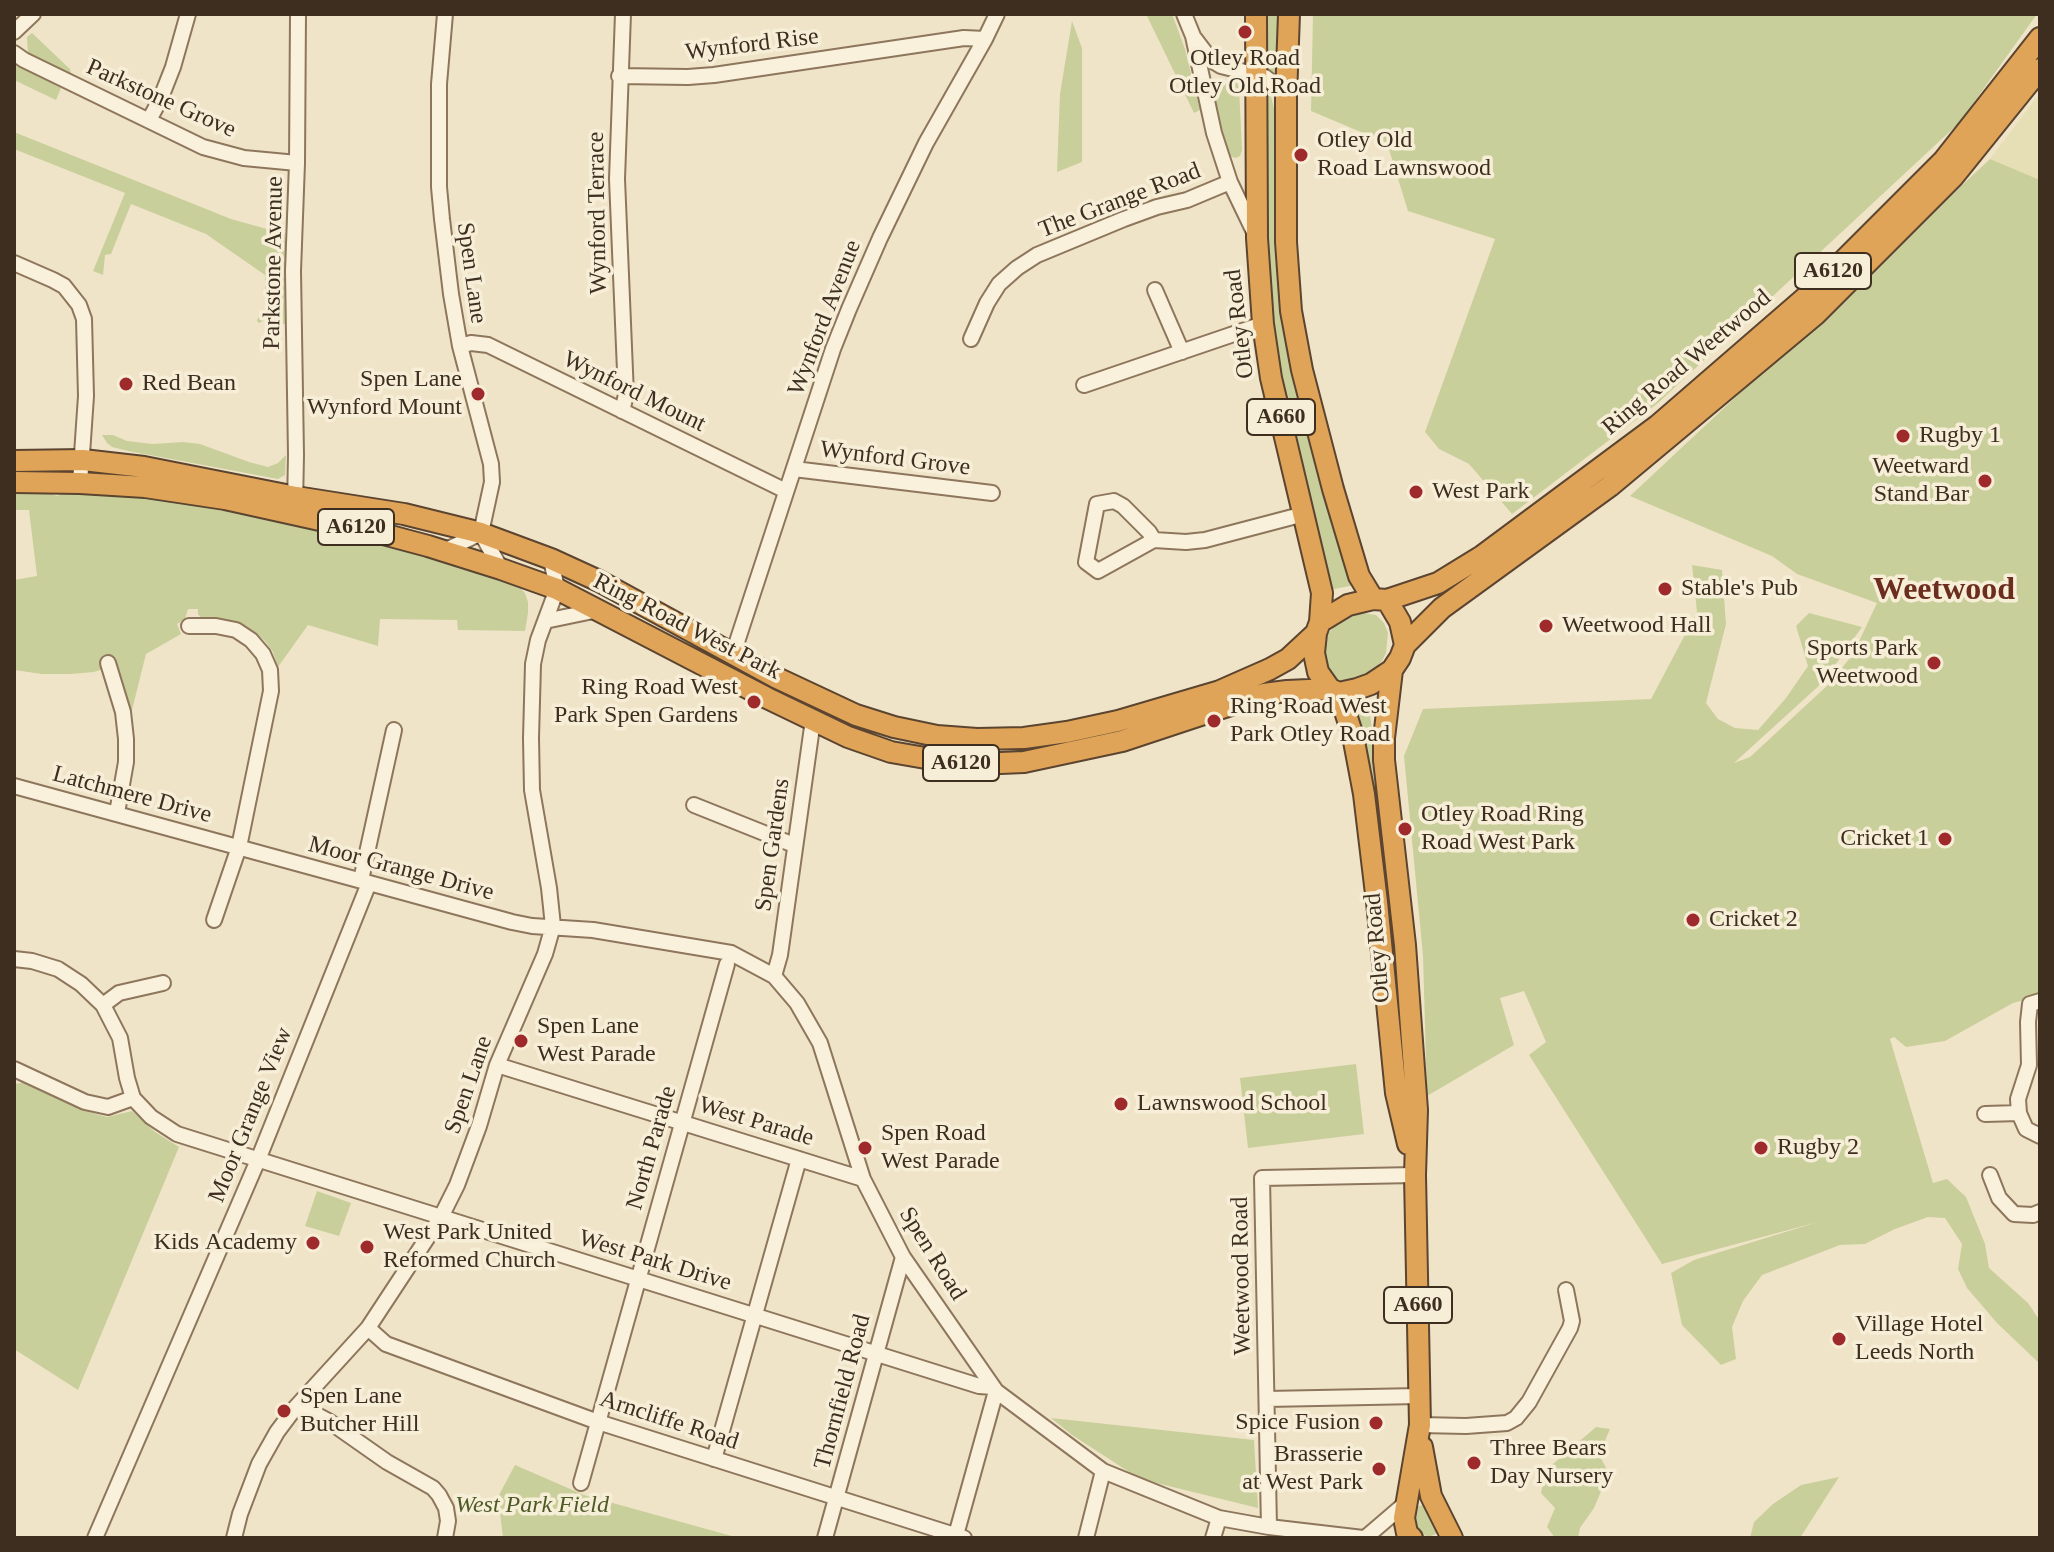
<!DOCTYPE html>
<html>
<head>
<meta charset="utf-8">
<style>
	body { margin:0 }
	#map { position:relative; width:2054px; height:1552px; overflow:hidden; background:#f0e4c8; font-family:"Times New Roman",serif }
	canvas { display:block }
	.frame { position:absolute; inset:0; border:16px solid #3d2e20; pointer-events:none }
</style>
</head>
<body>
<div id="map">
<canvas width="2054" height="1552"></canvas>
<div class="frame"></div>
</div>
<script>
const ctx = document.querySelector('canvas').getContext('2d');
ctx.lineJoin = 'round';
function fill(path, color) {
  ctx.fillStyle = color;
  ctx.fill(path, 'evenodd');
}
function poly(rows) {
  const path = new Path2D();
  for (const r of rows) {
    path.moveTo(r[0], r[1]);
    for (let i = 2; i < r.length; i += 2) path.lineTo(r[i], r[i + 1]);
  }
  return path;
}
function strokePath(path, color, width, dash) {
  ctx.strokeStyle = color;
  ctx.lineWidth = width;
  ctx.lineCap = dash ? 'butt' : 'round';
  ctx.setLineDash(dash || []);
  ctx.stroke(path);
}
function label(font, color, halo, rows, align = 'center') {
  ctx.font = font + ' "Times New Roman",serif';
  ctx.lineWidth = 7;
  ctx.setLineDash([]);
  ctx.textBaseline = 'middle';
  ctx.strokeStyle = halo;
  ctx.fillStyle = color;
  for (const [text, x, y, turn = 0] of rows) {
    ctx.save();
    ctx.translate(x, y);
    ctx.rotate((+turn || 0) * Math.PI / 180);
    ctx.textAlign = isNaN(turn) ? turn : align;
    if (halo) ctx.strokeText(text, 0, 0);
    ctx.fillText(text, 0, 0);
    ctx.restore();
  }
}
fill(poly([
	[2040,93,2040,180,1990,159]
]), '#e6deb5');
fill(poly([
	[1146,14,1172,14,1185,49,1200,110,1194,113],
	[1263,14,1282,14,1281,78,1262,70],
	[1313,14,2037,14,1959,123,1658,403,1512,514,1469,464,1439,449,1425,432,1495,239,1408,211,1387,143,1311,111],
	[1072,21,1082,48,1082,162,1057,172,1060,94],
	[32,33,70,69,72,77,28,55,27,37],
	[14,63,61,88,56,100,14,80],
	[1230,80,1236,81,1239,87,1242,150,1240,156,1236,158,1229,156,1214,98,1219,86],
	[1262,87,1270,93,1274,108,1280,257,1355,585,1329,590,1273,352,1267,298],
	[14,132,231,219,285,234,285,324,278,324,277,319,267,319,259,323,257,321,258,318,265,312,265,275,206,234,131,204,111,254,105,255,103,275,93,271,125,193,14,149],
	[1990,159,2040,180,2040,996,2013,1003,1945,1041,1906,1047,1894,1037,1890,1039,1933,1183,1947,1179,1966,1197,1985,1244,1989,1268,2028,1303,2040,1321,2040,1364,1997,1323,1967,1288,1958,1269,1962,1244,1945,1218,1928,1217,1895,1229,1865,1244,1840,1245,1762,1275,1743,1301,1732,1327,1736,1359,1721,1365,1682,1325,1671,1273,1694,1260,1818,1222,1662,1264,1529,1055,1546,1042,1524,991,1500,998,1514,1045,1427,1096,1423,956,1404,756,1423,709,1651,699,1697,612,1692,565,1722,570,1726,624,1706,703,1718,719,1735,728,1758,730,1786,698,1808,666,1796,626,1809,613,1862,627,1823,682,1734,763,1750,757,1829,684,1853,654,1877,603,1797,574,1772,556,1630,496],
	[102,435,113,435,127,441,153,444,183,442,200,444,249,462,268,467,278,463,286,455,285,475,278,479,128,451,112,447,107,443],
	[14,491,44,491,57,496,69,491,146,497,214,508,295,522,466,565,518,586,525,593,528,602,528,613,525,631,458,630,457,620,380,619,378,646,308,625,278,667,273,652,265,641,253,631,238,624,202,619,198,614,198,609,188,609,185,619,177,624,181,634,146,654,131,714,116,665,94,672,71,674,42,674,14,670,14,580,37,576,29,510,14,510],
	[1363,613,1376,615,1384,623,1388,633,1386,653,1382,661,1369,675,1351,683,1339,680,1329,672,1323,660,1325,638,1337,622,1351,615],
	[1370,708,1373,709,1370,715,1393,876,1383,877,1354,711],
	[1356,1064,1364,1134,1248,1148,1240,1078],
	[28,1082,89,1112,107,1117,132,1111,155,1132,179,1147,78,1390,14,1349,14,1084],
	[317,1191,351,1203,339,1236,305,1226],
	[1051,1418,1254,1440,1258,1508,1140,1479,1072,1435],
	[1596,1427,1610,1429,1599,1455,1608,1471,1602,1489,1594,1508,1580,1528,1578,1538,1555,1538,1547,1527,1555,1508,1541,1493,1546,1470],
	[515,1465,584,1495,739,1538,503,1538,500,1513,492,1508],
	[1839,1477,1800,1538,1750,1538,1754,1522,1773,1504,1801,1485],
	[1423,1505,1430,1508,1439,1526,1436,1534,1428,1537,1420,1533,1415,1527,1413,1511,1415,1507]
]), '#c9cf9b');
const minor = poly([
	[445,14,439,84,439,187,442,219,451,294,460,346,491,464,492,482,481,533,501,569],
	[1184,14,1193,36,1214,133,1230,182,1255,234],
	[14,32,33,14],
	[1195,39,1211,60,1221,66,1265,77,1281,90,1286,97],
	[14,53,24,60,203,147,244,158,297,163],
	[619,76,688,77,714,75,964,38,985,39],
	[149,120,160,100,173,67,188,14],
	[14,263,53,280,64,286,79,305,84,319,86,396,80,483],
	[1155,290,1182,352],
	[971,339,987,303,999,284,1017,268,1037,255,1124,219,1157,207,1187,200,1230,182],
	[460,346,471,343,488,345,786,491],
	[1084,385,1263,324],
	[622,411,626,395,617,179,623,14],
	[794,469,992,493],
	[295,505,296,455,293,271,297,163,298,14],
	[1154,540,1098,571,1086,562,1097,504,1114,501,1123,506,1149,532,1154,540,1186,542,1205,540,1304,514],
	[444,551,481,533],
	[545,621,598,610],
	[189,626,216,626,236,630,251,640,263,654,270,670,271,691,239,847,214,920],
	[733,654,833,349,849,309,880,238,926,143,985,39,997,14],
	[108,663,123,712,126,739,126,762,117,813],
	[14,786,512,922,532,926,593,930,731,953,774,976,797,1003,820,1043,863,1179,903,1257,996,1391,1103,1471,1219,1518,1269,1527,1363,1538],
	[694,805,794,845],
	[361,880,394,730],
	[14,959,32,961,58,969,81,984,103,1005,120,1038,127,1078,133,1098,151,1117,177,1134,979,1386,993,1387],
	[774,976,780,955,813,720],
	[2040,1001,2030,1004,2028,1022,2029,1065,2018,1099,2019,1113,2026,1129,2040,1136],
	[103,1005,119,993,163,983],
	[497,1065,863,1179],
	[14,1069,85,1102,108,1107,133,1098],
	[1985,1114,2019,1113],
	[1990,1175,1999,1198,2014,1214,2033,1215,2040,1212],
	[368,1328,386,1344,598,1422,964,1538],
	[1267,1399,1419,1396],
	[298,1405,330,1422,387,1462,433,1488,439,1495,446,1508,448,1521,445,1538],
	[1420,1425,1466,1426,1507,1423,1516,1418,1529,1402,1570,1328,1572,1321,1566,1290],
	[714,1459,799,1159],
	[581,1483,727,964],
	[1269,1527,1262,1178,1415,1175],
	[956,1535,996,1391],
	[95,1538,258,1160,369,883],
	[234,1538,240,1514,259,1464,277,1432,295,1408,368,1328,441,1217,457,1185,479,1126,497,1065,545,954,553,926,549,888,532,790,531,738,533,664,538,640,557,589,551,559],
	[825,1538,903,1257],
	[1086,1538,1103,1471],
	[1213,1538,1219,1518],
	[1365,1538,1407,1502]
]);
const highway = poly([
	[1256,14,1257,238,1263,324,1271,378,1322,593,1320,622],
	[1289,14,1286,97,1286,242,1291,311,1302,370,1333,489,1359,576,1373,599],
	[14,461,83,460,144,467,296,497,404,514,481,533,551,559,599,581,777,678,856,715,894,727,937,736,977,739,1024,738,1067,732,1118,721,1220,691,1270,669,1288,659,1316,633],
	[14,482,80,483,145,487,225,499,383,534,428,546,501,569,557,589,767,698,848,737,891,752,937,760,977,764,1024,762,1122,741,1264,694,1287,691,1330,689,1339,693],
	[1405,645,1442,608,1610,486,1816,314,1953,177,2040,69],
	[1392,670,1384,738,1384,760,1405,945,1417,1110,1415,1175,1420,1425,1404,1518,1407,1533,1412,1538],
	[1330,689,1318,672,1314,653,1316,633,1320,622,1348,605,1373,599,1387,600,1438,583,1482,556,1657,426,1814,290,1944,160,2040,38],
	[1339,693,1353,736,1364,794,1377,902,1396,1093,1408,1144],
	[1339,693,1357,689,1371,684,1392,670,1400,658,1405,645,1400,622,1387,600],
	[1422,1447,1431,1496,1452,1538]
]);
strokePath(minor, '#8d765c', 18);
strokePath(highway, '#5b4430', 24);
strokePath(minor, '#faf1dc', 14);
strokePath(highway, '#e0a458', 20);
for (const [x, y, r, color] of [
	[1245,32,8,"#9e2a2b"],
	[1301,155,8,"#9e2a2b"],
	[126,384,8,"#9e2a2b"],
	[478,394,8,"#9e2a2b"],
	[1903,436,8,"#9e2a2b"],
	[1985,481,8,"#9e2a2b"],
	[1416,492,8,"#9e2a2b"],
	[1665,589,8,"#9e2a2b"],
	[1546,626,8,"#9e2a2b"],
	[1934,663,8,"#9e2a2b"],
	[754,702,8,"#9e2a2b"],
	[1214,721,8,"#9e2a2b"],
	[1405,829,8,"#9e2a2b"],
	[1945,839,8,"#9e2a2b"],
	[1693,920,8,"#9e2a2b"],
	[521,1041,8,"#9e2a2b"],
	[1121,1104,8,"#9e2a2b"],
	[865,1148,8,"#9e2a2b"],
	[1761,1148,8,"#9e2a2b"],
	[313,1243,8,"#9e2a2b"],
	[367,1247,8,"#9e2a2b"],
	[1839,1339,8,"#9e2a2b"],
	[284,1411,8,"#9e2a2b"],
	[1376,1423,8,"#9e2a2b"],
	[1474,1463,8,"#9e2a2b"],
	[1379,1469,8,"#9e2a2b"]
]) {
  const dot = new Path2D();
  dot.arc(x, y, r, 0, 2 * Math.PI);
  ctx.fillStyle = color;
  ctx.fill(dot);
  strokePath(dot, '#f7eed8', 3);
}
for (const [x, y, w] of [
	[1833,271,76],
	[1281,417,68],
	[356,527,76],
	[961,763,76],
	[1418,1305,68]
]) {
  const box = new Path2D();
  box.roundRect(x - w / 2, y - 18, w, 36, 6);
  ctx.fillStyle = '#f7eed8';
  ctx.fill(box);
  strokePath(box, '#3d2e20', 2);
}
label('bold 22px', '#3d2e20', null, [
	["A6120",1833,271],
	["A660",1281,417],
	["A6120",356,527],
	["A6120",961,763],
	["A660",1418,1305]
]);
label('24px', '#3d2e20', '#f7eed8', [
	["Wynford Rise",752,45,-7],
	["Parkstone Grove",161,99,24],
	["The Grange Road",1120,201,-21],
	["Wynford Terrace",598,213,-91],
	["Parkstone Avenue",274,263,-89],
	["Spen Lane",471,273,82],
	["Wynford Avenue",825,318,-69],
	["Otley Road",1240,324,-97],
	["Ring Road Weetwood",1687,363,-40],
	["Wynford Mount",634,392,26],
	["Wynford Grove",895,459,7],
	["Ring Road West Park",687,627,27],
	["Latchmere Drive",132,795,15],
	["Spen Gardens",773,845,-82],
	["Moor Grange Drive",401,869,15],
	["Otley Road",1378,948,-95],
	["Spen Lane",469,1085,-71],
	["Moor Grange View",251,1115,-68],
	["West Parade",756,1122,17],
	["North Parade",652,1148,-74],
	["Spen Road",932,1254,58],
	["West Park Drive",655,1261,17],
	["Weetwood Road",1242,1276,-91],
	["Thornfield Road",843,1392,-75],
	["Arncliffe Road",669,1421,18]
]);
label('24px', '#3d2e20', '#f7eed8', [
	["Otley Road",1245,59,"center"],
	["Otley Old Road",1245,87,"center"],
	["Otley Old",1317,141],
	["Road Lawnswood",1317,169],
	["Spen Lane",462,380,"right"],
	["Wynford Mount",462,408,"right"],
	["Red Bean",142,384],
	["Rugby 1",1919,436],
	["Weetward",1969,467,"right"],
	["Stand Bar",1969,495,"right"],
	["West Park",1432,492],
	["Stable's Pub",1681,589],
	["Weetwood Hall",1562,626],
	["Sports Park",1918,649,"right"],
	["Weetwood",1918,677,"right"],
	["Ring Road West",738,688,"right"],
	["Park Spen Gardens",738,716,"right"],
	["Ring Road West",1230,707],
	["Park Otley Road",1230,735],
	["Otley Road Ring",1421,815],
	["Road West Park",1421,843],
	["Cricket 1",1929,839,"right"],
	["Cricket 2",1709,920],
	["Spen Lane",537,1027],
	["West Parade",537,1055],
	["Lawnswood School",1137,1104],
	["Spen Road",881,1134],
	["West Parade",881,1162],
	["Rugby 2",1777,1148],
	["West Park United",383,1233],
	["Reformed Church",383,1261],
	["Kids Academy",297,1243,"right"],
	["Village Hotel",1855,1325],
	["Leeds North",1855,1353],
	["Spen Lane",300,1397],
	["Butcher Hill",300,1425],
	["Spice Fusion",1360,1423,"right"],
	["Three Bears",1490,1449],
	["Day Nursery",1490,1477],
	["Brasserie",1363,1455,"right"],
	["at West Park",1363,1483,"right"]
], 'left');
label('italic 24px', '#4d5a26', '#f7eed8', [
	["West Park Field",532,1506]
]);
label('bold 32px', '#6b2e1e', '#f7eed8', [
	["Weetwood",1944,591]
]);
</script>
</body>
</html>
